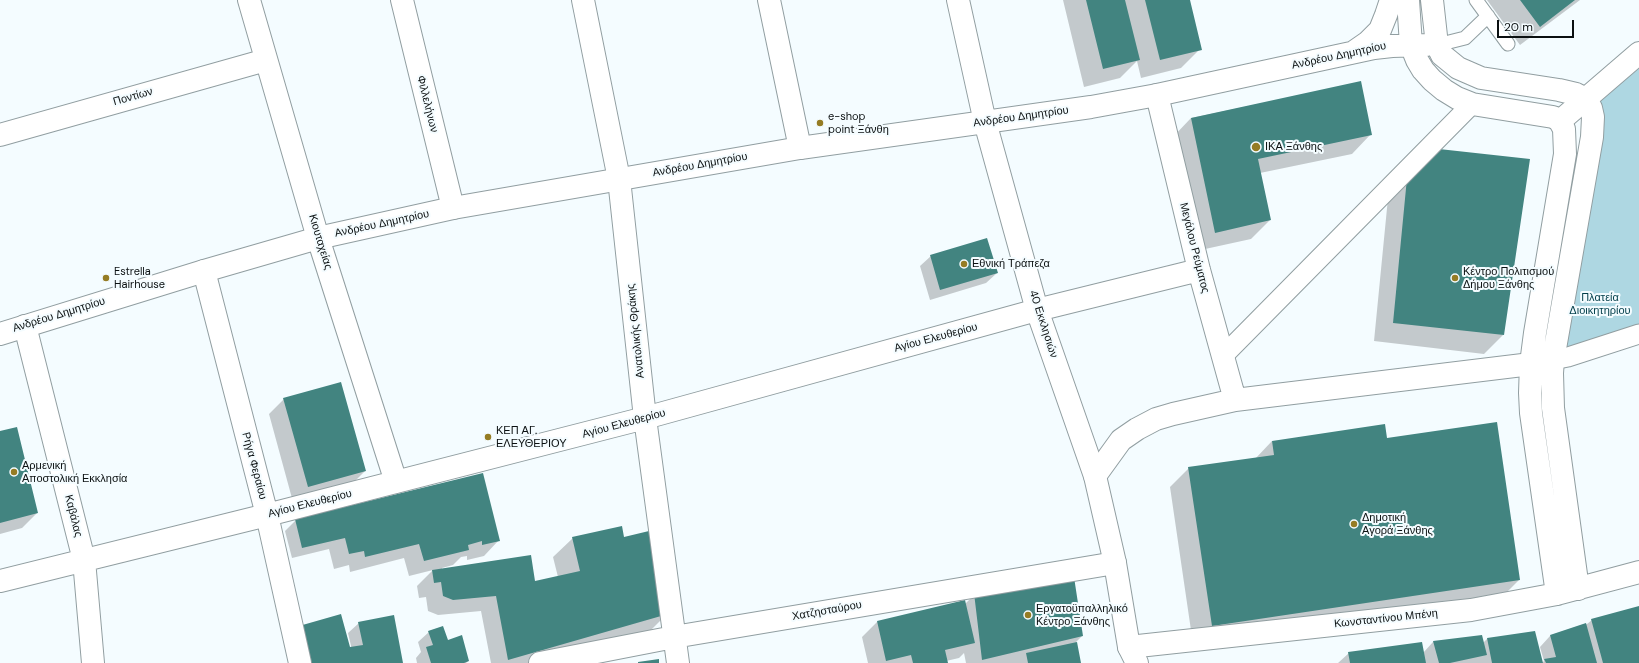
<!DOCTYPE html>
<html>
<head>
<meta charset="utf-8">
<style>
	body { margin:0 }
	#map { position:relative; width:1639px; height:663px; overflow:hidden; background:#f4fcff; font-family:"DM Sans",sans-serif }
	canvas { display:block }
	.scale { position:absolute; left:1497px; top:20px; width:77px; height:18px; box-sizing:border-box; border:2px solid #0b1011; border-top:0; padding-left:5px; font-size:12px; line-height:14px; white-space:nowrap; color:#0b1011; -webkit-text-stroke:3px #f4fcff; paint-order:stroke }
</style>
</head>
<body>
<div id="map">
<canvas width="1639" height="663"></canvas>
<div class="scale">20 m</div>
</div>
<script>
const ctx = document.querySelector('canvas').getContext('2d');
ctx.lineJoin = 'round';
function fill(path, color) {
  ctx.fillStyle = color;
  ctx.fill(path, 'evenodd');
}
function poly(rows) {
  const path = new Path2D();
  for (const r of rows) {
    path.moveTo(r[0], r[1]);
    for (let i = 2; i < r.length; i += 2) path.lineTo(r[i], r[i + 1]);
  }
  return path;
}
function strokePath(path, color, width, dash) {
  ctx.strokeStyle = color;
  ctx.lineWidth = width;
  ctx.lineCap = dash ? 'butt' : 'round';
  ctx.setLineDash(dash || []);
  ctx.stroke(path);
}
function label(font, color, halo, rows, align = 'center') {
  ctx.font = font + ' "DM Sans",sans-serif';
  ctx.lineWidth = 4;
  ctx.setLineDash([]);
  ctx.textBaseline = 'middle';
  ctx.strokeStyle = halo;
  ctx.fillStyle = color;
  for (const [text, x, y, turn = 0] of rows) {
    ctx.save();
    ctx.translate(x, y);
    ctx.rotate((+turn || 0) * Math.PI / 180);
    ctx.textAlign = isNaN(turn) ? turn : align;
    if (halo) ctx.strokeText(text, 0, 0);
    ctx.fillText(text, 0, 0);
    ctx.restore();
  }
}
fill(poly([
	[1639,60,1639,333,1553,360,1590,106]
]), '#aed7e2');
fill(poly([
	[1063,0,1188,0,1200,49,1181,68,1141,78,1137,61,1120,78,1084,87],
	[1487,0,1580,0,1520,45],
	[1360,83,1371,134,1352,154,1260,173,1270,220,1251,239,1196,251,1172,138,1191,118],
	[1408,178,1503,335,1484,354,1374,341,1388,198],
	[931,256,997,273,986,283,930,300,920,266],
	[284,399,365,471,350,486,293,502,269,414],
	[0,432,37,513,22,528,0,534],
	[1386,439,1519,580,1500,599,1193,644,1170,487,1189,468,1255,459,1272,441],
	[296,520,499,540,484,556,467,560,467,556,461,557,453,565,442,568,442,569,534,583,558,577,553,557,573,538,624,538,667,614,648,633,545,663,491,663,481,611,438,615,428,611,426,597,419,598,417,586,433,570,409,576,404,558,350,572,349,565,334,569,329,549,292,558,285,531],
	[975,594,1082,636,1076,642,1080,663,966,663,964,653,959,658,946,661,947,663,868,663,862,637,877,622,965,604],
	[1639,607,1639,663,1338,663,1349,653,1423,653,1433,642,1481,636,1483,643,1487,639,1534,632,1542,663,1544,661,1540,647,1550,636,1587,624,1592,620],
	[359,623,402,663,350,650,352,650,348,633],
	[429,632,447,641,468,661,466,663,417,663,416,658,421,652,418,642]
]), '#0003');
fill(poly([
	[1086,0,1125,0,1140,60,1103,69],
	[1145,0,1190,0,1202,50,1160,60],
	[1520,0,1575,0,1540,27],
	[1361,81,1372,135,1258,159,1271,220,1215,233,1191,118],
	[1439,149,1530,159,1504,335,1393,323,1407,178],
	[987,238,998,273,940,290,930,255],
	[341,382,366,471,308,487,283,398],
	[1497,422,1520,580,1212,626,1188,467,1274,455,1272,441,1385,424,1387,438],
	[17,427,38,513,0,523,0,431],
	[483,473,500,541,482,545,482,541,468,545,469,550,424,561,419,544,365,557,364,551,349,554,345,538,302,548,295,519],
	[622,526,624,537,649,531,668,614,508,660,496,596,453,600,443,596,441,582,434,583,432,570,531,555,535,581,580,571,572,537],
	[1074,577,1083,636,982,660,974,593],
	[965,600,975,643,945,650,948,663,913,663,911,655,886,661,877,621],
	[1639,606,1639,663,1603,663,1591,619],
	[341,614,350,647,363,645,358,622,394,615,403,663,309,663,299,626],
	[1586,623,1597,663,1546,663,1544,659,1556,657,1550,635],
	[443,626,448,640,462,635,469,661,464,663,431,663,426,647,433,645,428,631],
	[1535,631,1543,663,1492,663,1487,638],
	[1482,635,1487,655,1450,663,1439,663,1433,641],
	[1077,642,1081,663,1028,663,1026,653],
	[1422,642,1426,663,1350,663,1348,652],
	[659,659,659,663,638,663,638,662]
]), '#428480');
const service = poly([
	[1476,0,1508,44],
	[1437,45,1465,38,1488,16]
]);
const pedestrian = poly([
	[1222,357,1472,104],
	[1553,360,1568,357,1639,334]
]);
const minor = poly([
	[249,0,318,238,396,482],
	[402,0,453,208],
	[583,0,619,179,645,418,678,663],
	[769,0,800,148],
	[1157,95,1199,270,1235,400],
	[1560,121,1639,53],
	[0,135,266,60],
	[204,271,267,515,300,663],
	[25,326,84,560,93,663],
	[1095,476,1121,440,1137,429,1156,419,1173,414,1235,400,1531,364,1549,360],
	[0,581,267,515,645,418,1037,310,1199,270],
	[540,663,674,637,1115,563]
]);
const tertiary = poly([
	[958,0,985,122,1091,107,1157,95,1374,48,1392,46,1426,45],
	[1408,0,1411,45,1417,60,1423,70,1432,80,1444,90,1457,98,1472,104,1553,117,1559,120,1564,129,1565,154,1535,333,1531,364,1530,393,1531,413,1557,594],
	[1432,0,1437,45,1442,55,1458,68,1481,78,1559,90,1576,94,1586,99,1591,108,1593,117,1592,137,1553,360,1552,373,1553,408,1578,589],
	[1355,51,1368,42,1380,30,1386,15,1391,0],
	[1129,647,1471,610,1557,594,1639,572]
]);
const primary = poly([
	[0,334,204,271,318,238,453,208,800,148,985,122,1037,310,1095,476,1115,563,1129,647,1137,663]
]);
strokePath(service, '#919ea1', 15);
strokePath(pedestrian, '#919ea1', 21);
strokePath(minor, '#919ea1', 24);
strokePath(tertiary, '#919ea1', 24);
strokePath(primary, '#919ea1', 24);
strokePath(service, '#fff', 13);
strokePath(pedestrian, '#fff', 19);
strokePath(minor, '#fff', 22);
strokePath(tertiary, '#fff', 22);
strokePath(primary, '#fff', 22);
for (const [x, y, r, color] of [
	[820,123,4,"#957c24"],
	[1256,147,5,"#957c24"],
	[964,264,4,"#957c24"],
	[106,278,4,"#957c24"],
	[1455,278,4,"#957c24"],
	[488,437,4,"#957c24"],
	[14,472,4,"#957c24"],
	[1354,524,4,"#957c24"],
	[1028,615,4,"#957c24"]
]) {
  const dot = new Path2D();
  dot.arc(x, y, r, 0, 2 * Math.PI);
  ctx.fillStyle = color;
  ctx.fill(dot);
  strokePath(dot, '#f4fcff', 1.5);
}
label('11px', '#0b1011', '#f4fcff', [
	["Ανδρέου Δημητρίου",1339,56,-12],
	["Ποντίων",133,97,-16],
	["Φιλλελήνων",427,104,76],
	["Ανδρέου Δημητρίου",1021,117,-8],
	["Ανδρέου Δημητρίου",700,165,-10],
	["Ανδρέου Δημητρίου",382,224,-12],
	["Κιουταχείας",320,242,73],
	["Μεγάλου Ρεύματος",1194,248,76],
	["Ανδρέου Δημητρίου",59,315,-17],
	["40 Εκκλησιών",1043,324,72],
	["Ανατολικής Θράκης",636,331,-96],
	["Αγίου Ελευθερίου",936,338,-15],
	["Αγίου Ελευθερίου",624,424,-15],
	["Ρήγα Φεραίου",254,466,75],
	["Αγίου Ελευθερίου",310,504,-14],
	["Καβάλας",73,516,76],
	["Χατζησταύρου",827,611,-10],
	["Κωνσταντίνου Μπένη",1386,619,-6]
]);
label('11px', '#0b1011', '#f4fcff', [
	["e-shop",828,117],
	["point Ξάνθη",828,130],
	["ΙΚΑ Ξάνθης",1265,147],
	["Εθνική Τράπεζα",972,264],
	["Estrella",114,272],
	["Hairhouse",114,285],
	["Κέντρο Πολιτισμού",1463,272],
	["Δήμου Ξάνθης",1463,285],
	["ΚΕΠ ΑΓ.",496,431],
	["ΕΛΕΥΘΕΡΙΟΥ",496,444],
	["Αρμενική",22,466],
	["Αποστολική Εκκλησία",22,479],
	["Δημοτική",1362,518],
	["Αγορά Ξάνθης",1362,531],
	["Εργατοϋπαλληλικό",1036,609],
	["Κέντρο Ξάνθης",1036,622]
], 'left');
label('11px', '#013d49', '#f4fcff', [
	["Πλατεία",1600,298],
	["Διοικητηρίου",1600,311]
]);
</script>
</body>
</html>
